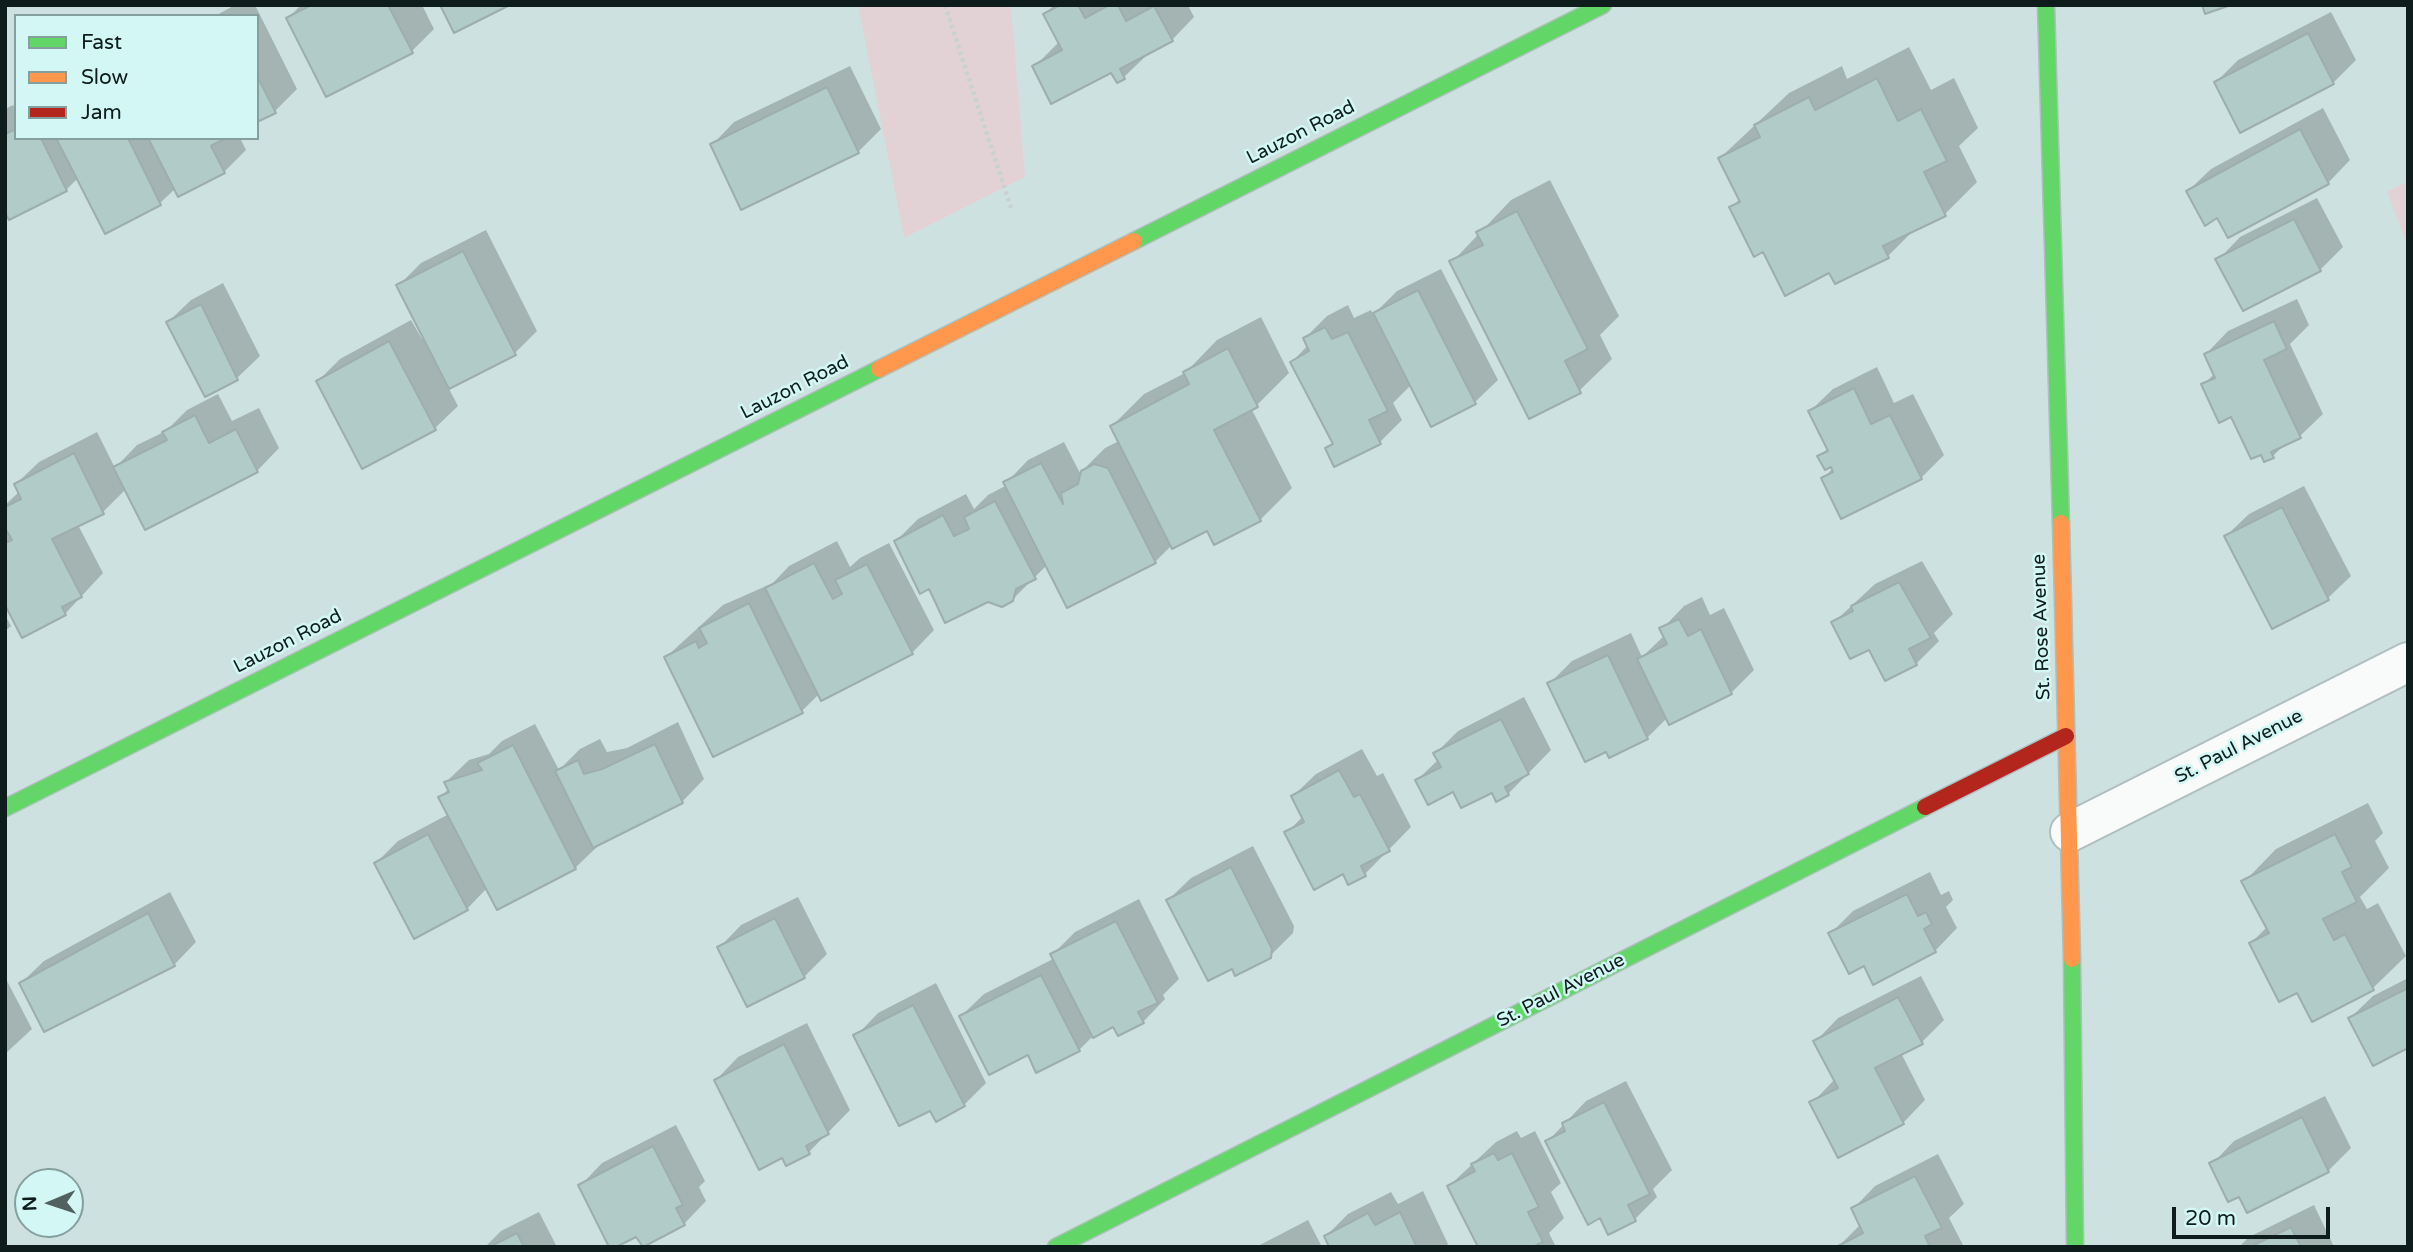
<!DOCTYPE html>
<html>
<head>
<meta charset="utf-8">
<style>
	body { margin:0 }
	#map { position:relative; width:2413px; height:1252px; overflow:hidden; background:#cde2e0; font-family:"Varela Round",sans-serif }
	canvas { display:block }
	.frame { position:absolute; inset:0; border:7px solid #0e1c1b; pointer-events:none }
	.legend { position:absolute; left:14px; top:14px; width:245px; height:126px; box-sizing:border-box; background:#d2f7f5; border:2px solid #849f9e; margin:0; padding:9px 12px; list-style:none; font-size:21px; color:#0e1c1b }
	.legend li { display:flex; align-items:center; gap:14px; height:35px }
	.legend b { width:35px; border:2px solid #849f9e }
	.north { position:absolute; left:14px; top:1168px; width:70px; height:70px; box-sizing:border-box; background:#d2f7f5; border:2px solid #849f9e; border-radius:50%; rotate:268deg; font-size:19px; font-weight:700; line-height:28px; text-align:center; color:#0e1c1b }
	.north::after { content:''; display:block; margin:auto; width:24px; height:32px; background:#516160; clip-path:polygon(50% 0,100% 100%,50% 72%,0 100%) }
	.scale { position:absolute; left:2172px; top:1207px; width:158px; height:32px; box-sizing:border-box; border:4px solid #0e1c1b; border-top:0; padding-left:9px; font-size:21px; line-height:24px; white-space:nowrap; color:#0e1c1b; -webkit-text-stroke:5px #d2f7f5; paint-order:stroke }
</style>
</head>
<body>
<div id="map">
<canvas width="2413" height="1252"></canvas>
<div class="frame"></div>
<ul class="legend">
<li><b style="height:9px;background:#63d668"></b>Fast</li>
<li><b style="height:9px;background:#ff974d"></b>Slow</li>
<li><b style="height:9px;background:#b3261e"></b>Jam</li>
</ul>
<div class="north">N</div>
<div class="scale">20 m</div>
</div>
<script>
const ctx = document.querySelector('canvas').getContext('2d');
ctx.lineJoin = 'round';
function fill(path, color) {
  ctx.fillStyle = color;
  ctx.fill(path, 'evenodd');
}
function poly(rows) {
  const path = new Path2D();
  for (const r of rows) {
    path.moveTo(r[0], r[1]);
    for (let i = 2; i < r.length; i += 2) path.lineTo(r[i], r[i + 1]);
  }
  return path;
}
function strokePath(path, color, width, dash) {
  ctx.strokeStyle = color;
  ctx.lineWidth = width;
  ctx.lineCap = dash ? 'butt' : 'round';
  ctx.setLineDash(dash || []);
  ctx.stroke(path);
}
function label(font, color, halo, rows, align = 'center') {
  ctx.font = font + ' "Varela Round",sans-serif';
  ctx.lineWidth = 5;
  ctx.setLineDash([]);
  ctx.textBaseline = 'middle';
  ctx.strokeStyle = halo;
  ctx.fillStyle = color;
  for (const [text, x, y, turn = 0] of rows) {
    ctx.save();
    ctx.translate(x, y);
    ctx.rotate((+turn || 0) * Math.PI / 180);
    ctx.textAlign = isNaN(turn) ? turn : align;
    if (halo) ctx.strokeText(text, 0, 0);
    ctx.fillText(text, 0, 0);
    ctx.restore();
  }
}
fill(poly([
	[858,5,1011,5,1025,177,904,238],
	[2408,181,2408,247,2387,192]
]), '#e2d2d6');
fill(poly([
	[235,5,255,5,297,89,275,111,257,120,257,16,215,16],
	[301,5,422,5,434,29,411,52,288,18],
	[1054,5,1188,5,1194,17,1172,40,1147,55,1124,77,1118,80,1112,71,1034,67,1059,42,1045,14],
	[2331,12,2356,60,2333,83,2216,82,2238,60],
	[1909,47,1931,90,1954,78,1978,128,1959,146,1977,182,1945,214,1916,228,1888,256,1830,271,1764,249,1731,207,1740,199,1720,158,1789,93,1842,66,1847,79],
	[850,66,881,129,858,152,712,145,734,122],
	[13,105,16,110,16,138,240,138,246,150,224,172,176,188,160,203,105,232,78,178,66,190,5,209,5,109],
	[2323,108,2350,160,2328,183,2218,216,2188,191,2211,169],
	[1550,180,1619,316,1600,335,1612,359,1579,391,1452,262,1511,200],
	[2317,198,2343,247,2320,270,2243,309,2218,260,2240,237],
	[486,230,537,331,514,354,448,387,458,406,435,428,363,467,318,381,340,359,411,320,422,339,424,337,398,286,421,263],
	[1441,269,1498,380,1475,402,1432,424,1411,385,1393,403,1402,420,1380,442,1327,449,1334,442,1292,362,1308,345,1305,338,1327,316,1348,305,1354,318,1371,310,1373,315,1397,291],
	[223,283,260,356,237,378,168,322,191,300],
	[2297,299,2309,325,2290,344,2323,414,2300,436,2287,442,2273,456,2203,385,2215,373,2206,354,2228,331],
	[1261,317,1289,373,1257,405,1251,408,1292,488,1260,520,1207,528,1172,545,1155,562,1047,565,1012,600,929,587,896,541,918,519,966,494,974,509,988,495,1007,485,1006,483,1028,460,1064,442,1080,473,1105,448,1119,441,1112,426,1144,394,1185,373,1217,340],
	[1877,367,1894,403,1913,394,1944,455,1921,478,1823,479,1833,468,1820,456,1828,448,1810,411,1833,389],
	[218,394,232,421,259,408,279,448,257,471,126,489,103,512,78,525,103,573,65,614,5,602,5,534,9,532,5,524,5,505,20,491,16,484,39,462,97,432,115,468,137,445,166,431,187,410],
	[2304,486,2351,576,2328,598,2273,627,2226,536,2249,514],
	[837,541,850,567,860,558,889,543,934,630,912,653,819,694,802,711,666,657,723,605,773,583,789,566],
	[1922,561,1953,614,1934,633,1939,641,1916,664,1869,648,1833,623,1875,584],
	[1702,597,1710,615,1724,608,1754,670,1731,693,1667,718,1647,738,1549,684,1572,661,1631,633,1642,657,1665,635,1662,629,1684,606],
	[5,615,11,626,5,631],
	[1524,697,1551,750,1508,794,1492,790,1454,790,1417,780,1439,759,1436,753,1458,731],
	[678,722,704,779,682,802,598,846,575,868,487,888,467,909,376,863,398,841,449,814,441,797,449,788,446,782,469,760,489,754,502,741,535,724,559,770,580,749,600,739,607,752,627,748],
	[1362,749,1377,776,1383,773,1411,827,1365,874,1349,882,1343,872,1287,833,1303,816,1293,796,1316,774],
	[2368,803,2383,833,2375,841,2389,868,2360,897,2367,909,2378,903,2406,956,2373,988,2313,1019,2298,991,2251,943,2267,927,2244,882,2276,849],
	[1253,846,1294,926,1293,933,1270,956,1168,900,1191,878],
	[1930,872,1941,895,1949,891,1953,900,1946,907,1957,928,1935,951,1865,964,1830,934,1853,911],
	[170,892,196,942,174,965,21,983,44,961],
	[798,897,827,954,804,977,719,948,741,925],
	[1139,899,1179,979,1163,995,1165,999,1143,1022,1114,1025,1093,1036,1079,1050,1029,1053,961,1016,984,994,1055,958,1053,954,1075,932],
	[1921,976,1944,1020,1922,1042,1901,1053,1925,1100,1903,1123,1812,1103,1835,1079,1816,1041,1838,1018],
	[5,977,32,1029,5,1054],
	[2408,978,2408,1046,2350,1018,2373,996],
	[936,983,986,1083,964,1105,931,1109,856,1036,878,1013],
	[807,1023,850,1110,809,1152,783,1156,716,1080,738,1057],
	[1626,1081,1672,1170,1653,1189,1657,1197,1635,1219,1600,1216,1547,1142,1586,1101],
	[2325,1096,2351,1148,2328,1171,2240,1194,2212,1164,2234,1141],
	[676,1125,705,1181,699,1187,706,1201,684,1224,637,1235,580,1186,602,1163],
	[1517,1131,1521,1138,1535,1131,1561,1183,1551,1192,1564,1218,1549,1233,1556,1247,1480,1247,1449,1186,1496,1142],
	[1938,1154,1964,1204,1949,1218,1963,1245,1962,1247,1838,1247,1861,1224,1853,1209,1875,1186],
	[1423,1191,1448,1244,1445,1247,1331,1247,1326,1236,1348,1214,1391,1192,1398,1204],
	[2314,1205,2334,1247,2239,1247,2249,1237],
	[539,1212,557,1247,485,1247,501,1231],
	[1308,1220,1322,1247,1256,1247]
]), '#0003');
const building = poly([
	[311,5,388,5,413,53,326,97,286,18,311,5],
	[440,5,510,5,454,33,440,5],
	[1060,5,1078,5,1085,18,1109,5,1118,5,1126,21,1154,6,1173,41,1120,69,1125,79,1117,83,1111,73,1051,104,1032,66,1062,50,1043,14,1060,5],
	[2202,5,2231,5,2205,14,2202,5],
	[2308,33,2334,84,2240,133,2214,82,2308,33],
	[257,76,276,113,257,122,257,76],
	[1877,78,1898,121,1921,109,1947,161,1924,172,1946,216,1883,246,1889,258,1835,284,1829,273,1785,296,1763,252,1754,257,1729,207,1740,202,1718,158,1760,137,1754,125,1809,97,1815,110,1877,78],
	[827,87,859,153,741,210,710,144,827,87],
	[16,129,16,138,41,138,67,191,9,220,5,213,5,134,16,129],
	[2300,129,2329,184,2228,238,2217,218,2205,226,2186,191,2300,129],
	[56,138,128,138,161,205,105,234,56,138],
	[148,138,226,138,211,146,225,173,178,197,148,138],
	[1517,211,1588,349,1565,361,1581,393,1529,419,1449,261,1483,245,1476,232,1517,211],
	[2294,219,2321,271,2243,311,2215,259,2294,219],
	[463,251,516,355,449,389,396,285,463,251],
	[1418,290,1476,404,1431,427,1373,313,1418,290],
	[201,304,238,380,205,397,166,322,201,304],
	[2274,321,2287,349,2264,360,2301,438,2271,452,2274,458,2264,462,2261,455,2251,459,2231,417,2219,423,2201,384,2215,378,2204,354,2274,321],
	[1325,327,1332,339,1348,332,1388,411,1369,420,1381,444,1334,467,1325,448,1333,444,1290,362,1309,351,1303,338,1325,327],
	[389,341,436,430,362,469,316,381,389,341],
	[1228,348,1258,407,1214,430,1261,521,1214,545,1207,531,1172,549,1110,426,1189,384,1183,372,1228,348],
	[1854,388,1871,424,1890,415,1922,479,1841,519,1821,478,1833,472,1831,467,1825,470,1817,456,1828,451,1808,411,1854,388],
	[195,415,209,443,236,429,258,472,145,530,113,467,167,440,162,432,195,415],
	[74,453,104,514,52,539,82,597,62,607,66,615,22,638,5,605,5,543,12,540,5,528,5,507,21,499,14,484,74,453],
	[1041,463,1063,504,1061,493,1078,484,1081,471,1094,464,1108,468,1156,563,1067,608,1003,482,1041,463],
	[995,501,1036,579,1016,589,1013,601,1002,607,988,602,945,623,929,589,920,594,894,541,943,515,954,536,969,529,964,517,995,501],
	[2282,507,2329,600,2272,629,2224,536,2282,507],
	[814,563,833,599,842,594,835,580,867,564,913,654,821,701,765,588,814,563],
	[1899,582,1931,638,1909,649,1917,665,1885,681,1869,650,1850,659,1831,622,1853,611,1851,606,1899,582],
	[749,603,803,713,713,757,664,657,696,641,699,648,707,643,699,628,749,603],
	[1679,619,1688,636,1701,629,1732,694,1669,725,1637,659,1667,644,1659,628,1679,619],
	[1608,655,1648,739,1609,758,1606,752,1585,762,1547,683,1608,655],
	[1501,719,1529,774,1505,787,1509,795,1496,802,1492,793,1461,808,1453,792,1428,805,1415,780,1441,767,1433,753,1501,719],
	[655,744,683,803,593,848,555,771,578,760,584,774,602,769,655,744],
	[513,745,576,869,497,910,438,797,449,792,444,782,482,770,477,763,513,745],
	[1339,770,1354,797,1360,794,1390,851,1361,866,1366,876,1348,885,1343,874,1314,890,1284,832,1304,822,1291,796,1339,770],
	[428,834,468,910,414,939,374,863,428,834],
	[2335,834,2352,867,2342,872,2357,902,2323,919,2334,940,2345,934,2374,990,2312,1022,2297,993,2279,1002,2249,943,2269,933,2241,881,2335,834],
	[1231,867,1272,949,1271,958,1235,976,1232,969,1208,981,1166,900,1231,867],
	[1907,894,1918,916,1926,912,1932,924,1924,929,1936,952,1873,985,1864,966,1849,974,1828,933,1907,894],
	[148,913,175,966,44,1032,19,983,148,913],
	[775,918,805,978,747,1007,717,947,775,918],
	[1116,921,1158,1003,1138,1012,1144,1023,1118,1036,1113,1027,1093,1038,1050,954,1116,921],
	[1041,975,1080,1051,1036,1073,1028,1055,989,1075,959,1016,1041,975],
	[2408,988,2408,1048,2373,1066,2348,1018,2408,988],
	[1898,997,1923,1044,1875,1068,1904,1124,1838,1158,1809,1102,1838,1088,1813,1041,1898,997],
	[913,1005,965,1106,936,1122,930,1111,899,1126,853,1035,913,1005],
	[784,1044,829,1134,806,1146,810,1154,786,1166,782,1158,759,1170,714,1080,784,1044],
	[1604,1102,1650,1194,1628,1205,1636,1221,1608,1235,1600,1218,1588,1225,1545,1141,1565,1131,1562,1123,1604,1102],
	[2302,1117,2329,1172,2247,1213,2239,1197,2228,1202,2209,1163,2302,1117],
	[653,1146,683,1205,676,1208,685,1225,643,1247,636,1237,616,1247,609,1247,578,1185,653,1146],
	[1494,1153,1498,1160,1512,1153,1539,1207,1528,1212,1543,1242,1533,1247,1478,1247,1447,1186,1475,1171,1471,1164,1494,1153],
	[1915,1176,1942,1228,1925,1236,1930,1247,1836,1247,1863,1233,1851,1208,1915,1176],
	[1400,1212,1417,1247,1329,1247,1324,1236,1368,1213,1375,1225,1400,1212],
	[2291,1227,2301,1247,2250,1247,2291,1227],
	[517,1233,524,1247,489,1247,517,1233]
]);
fill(building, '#b1cbc9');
strokePath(building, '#9daeac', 2);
const street = poly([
	[2070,832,2408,662]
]);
const fast = poly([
	[2046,5,2061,523],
	[1134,241,1603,5],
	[5,808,879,369],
	[2072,959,2075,1247],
	[1056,1247,1925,807]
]);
const slow = poly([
	[879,369,1134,241],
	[2061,523,2072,959]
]);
const jam = poly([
	[1925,807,2066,736]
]);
strokePath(street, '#afbfbe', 42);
strokePath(fast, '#afbfbe', 19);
strokePath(slow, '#afbfbe', 19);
strokePath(jam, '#afbfbe', 19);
strokePath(poly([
	[945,5,1012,211]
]), '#cad1d1', 4.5, [3.5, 3.5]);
strokePath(street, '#f8fbfa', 38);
strokePath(fast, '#63d668', 16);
strokePath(slow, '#ff974d', 16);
strokePath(jam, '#b3261e', 16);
label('19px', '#0e1c1b', '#d2f7f5', [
	["Lauzon Road",1301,133,-27],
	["Lauzon Road",795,388,-27],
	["St. Rose Avenue",2042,627,-92],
	["Lauzon Road",288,642,-27],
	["St. Paul Avenue",2239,747,-27],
	["St. Paul Avenue",1561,991,-27]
]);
</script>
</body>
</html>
